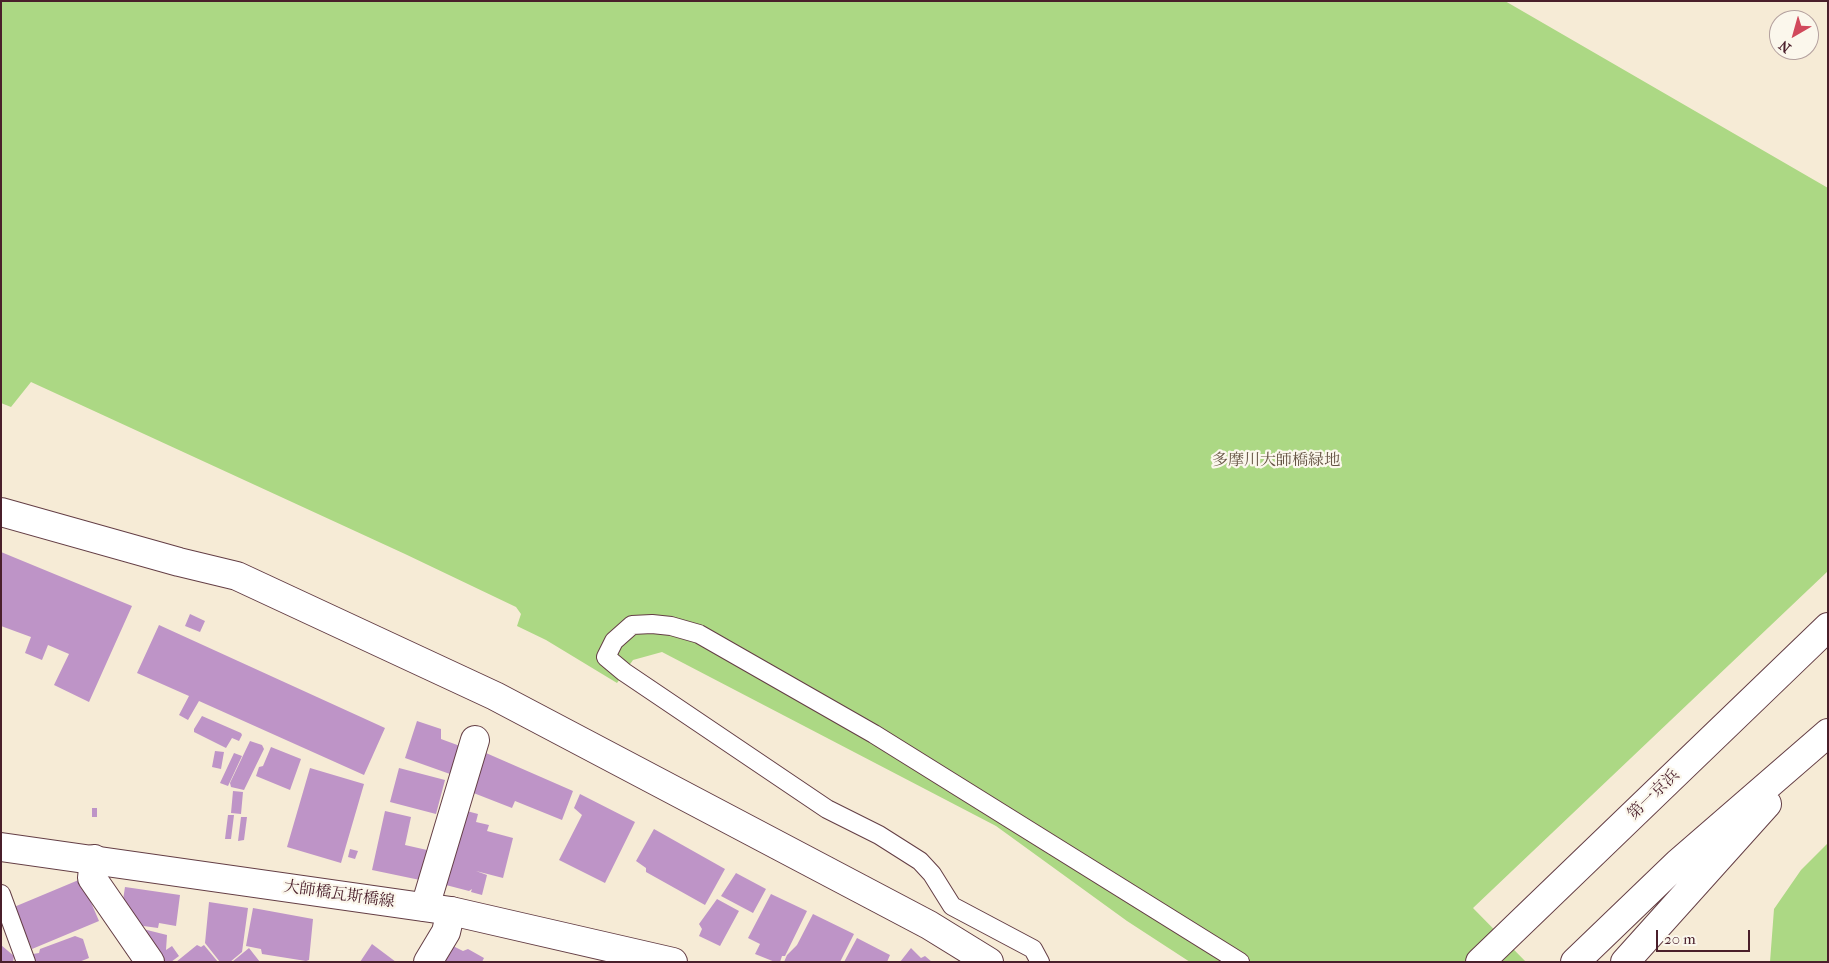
<!DOCTYPE html>
<html>
<head>
<meta charset="utf-8">
<style>
	body { margin:0 }
	#map { position:relative; width:1829px; height:963px; overflow:hidden; background:#f6ebd6; font-family:"IM FELL French Canon",serif }
	canvas { display:block }
	.frame { position:absolute; inset:0; border:2px solid #4a1f2b; pointer-events:none }
	.north { position:absolute; left:1769px; top:10px; width:50px; height:50px; box-sizing:border-box; background:#fbf7ec; border:1px solid #b4a19f; border-radius:50%; rotate:218deg; font-size:14px; font-weight:700; line-height:20px; text-align:center; color:#4a1f2b }
	.north::after { content:''; display:block; margin:auto; width:18px; height:22px; background:#d1495b; clip-path:polygon(50% 0,100% 100%,50% 72%,0 100%) }
	.scale { position:absolute; left:1656px; top:930px; width:94px; height:22px; box-sizing:border-box; border:2px solid #4a1f2b; border-top:0; padding-left:6px; font-size:15px; line-height:18px; white-space:nowrap; color:#4a1f2b; -webkit-text-stroke:4px #fbf7ec; paint-order:stroke }
</style>
</head>
<body>
<div id="map">
<canvas width="1829" height="963"></canvas>
<div class="frame"></div>
<div class="north">N</div>
<div class="scale">20 m</div>
</div>
<script>
const ctx = document.querySelector('canvas').getContext('2d');
ctx.lineJoin = 'round';
function fill(path, color) {
  ctx.fillStyle = color;
  ctx.fill(path, 'evenodd');
}
function poly(rows) {
  const path = new Path2D();
  for (const r of rows) {
    path.moveTo(r[0], r[1]);
    for (let i = 2; i < r.length; i += 2) path.lineTo(r[i], r[i + 1]);
  }
  return path;
}
function strokePath(path, color, width, dash) {
  ctx.strokeStyle = color;
  ctx.lineWidth = width;
  ctx.lineCap = dash ? 'butt' : 'round';
  ctx.setLineDash(dash || []);
  ctx.stroke(path);
}
function label(font, color, halo, rows, align = 'center') {
  ctx.font = font + ' "IM FELL French Canon","Noto Serif JP",serif';
  ctx.lineWidth = 4.5;
  ctx.setLineDash([]);
  ctx.textBaseline = 'middle';
  ctx.strokeStyle = halo;
  ctx.fillStyle = color;
  for (const [text, x, y, turn = 0] of rows) {
    ctx.save();
    ctx.translate(x, y);
    ctx.rotate((+turn || 0) * Math.PI / 180);
    ctx.textAlign = isNaN(turn) ? turn : align;
    if (halo) ctx.strokeText(text, 0, 0);
    ctx.fillText(text, 0, 0);
    ctx.restore();
  }
}
fill(poly([
	[1,1,1505,1,1828,188,1828,571,1473,908,1526,962,1190,962,1127,921,996,826,662,652,633,660,617,683,546,640,517,626,521,614,516,607,405,554,31,382,11,407,1,403],
	[1828,843,1828,962,1770,962,1774,909,1801,870]
]), '#acd884');
fill(poly([
	[1,552,132,606,89,702,54,685,69,654,48,645,42,660,25,653,31,637,1,626],
	[190,614,205,621,200,632,185,626],
	[159,625,385,728,364,775,199,701,188,720,179,715,189,696,137,673],
	[202,716,241,733,242,735,239,741,232,738,226,748,194,732,194,729],
	[417,721,441,729,441,739,460,746,450,774,405,758],
	[250,741,262,745,264,749,244,790,231,787,230,783],
	[271,747,301,759,290,790,256,776,259,767,263,766],
	[215,751,224,752,221,769,212,767],
	[234,753,242,756,228,786,220,783],
	[486,753,573,791,562,820,515,801,512,808,471,792,470,789],
	[310,768,364,784,341,863,287,847],
	[399,768,445,780,436,814,390,802],
	[233,791,243,792,241,814,231,813],
	[580,794,635,822,605,883,559,860,582,815,574,808],
	[92,808,97,808,97,817,92,817],
	[463,810,478,814,476,822,489,825,487,831,513,838,503,878,476,871,487,875,482,895,471,892,472,889,469,891,442,884],
	[385,811,411,817,405,845,427,850,420,880,372,870],
	[228,815,234,815,231,839,225,839],
	[241,817,247,817,244,840,238,841],
	[654,829,725,869,705,905,646,872,646,868,636,861],
	[350,849,358,851,355,859,348,857],
	[736,873,766,889,753,913,721,896],
	[81,879,99,921,32,949,14,907],
	[125,887,180,895,176,926,159,923,158,928,129,924,121,913],
	[771,894,807,911,785,956,782,956,780,962,775,962,755,954,760,944,748,938],
	[717,899,739,911,720,946,699,936,702,929,699,924],
	[209,902,248,908,242,952,230,962,220,962,205,943],
	[253,908,313,919,309,960,306,961,262,954,261,949,246,946],
	[813,914,854,934,840,962,784,962,787,955,797,945],
	[143,929,167,935,166,950,172,946,179,956,171,962,157,962],
	[75,936,83,939,89,958,79,962,35,962,33,954,39,953,40,949],
	[857,938,890,955,887,962,844,962],
	[372,944,396,962,360,962],
	[1,945,14,956,13,962,1,962],
	[197,945,201,947,204,945,218,962,176,962],
	[451,945,463,951,468,949,484,958,482,962,442,962],
	[249,948,260,962,232,962],
	[911,948,921,958,925,956,932,962,900,962]
]), '#be94c7');
const service = poly([
	[1,894,26,962],
	[1040,962,1033,949,952,906,932,874,920,861,879,835,827,809,624,672,606,657,614,641,632,625,652,624,671,626,699,634,874,734,1240,962]
]);
const minor = poly([
	[1,512,179,562,237,576,495,696,929,925,989,962],
	[94,859,92,878,150,962],
	[425,907,475,740],
	[428,962,446,932,451,911]
]);
const tertiary = poly([
	[1,847,451,911,673,962]
]);
const trunk = poly([
	[1480,962,1828,627],
	[1575,962,1678,863,1828,733],
	[1625,962,1767,804]
]);
strokePath(service, '#643e45', 20);
strokePath(minor, '#643e45', 30);
strokePath(tertiary, '#643e45', 30);
strokePath(trunk, '#643e45', 30);
strokePath(service, '#fff', 18);
strokePath(minor, '#fff', 28);
strokePath(tertiary, '#fff', 28);
strokePath(trunk, '#fff', 28);
label('16px', '#675646', '#fbf7ec', [
	["多摩川大師橋緑地",1276,461]
]);
label('16px', '#4a1f2b', '#fbf7ec', [
	["第一京浜",1654,795,-44],
	["大師橋瓦斯橋線",339,895,8]
]);
</script>
</body>
</html>
